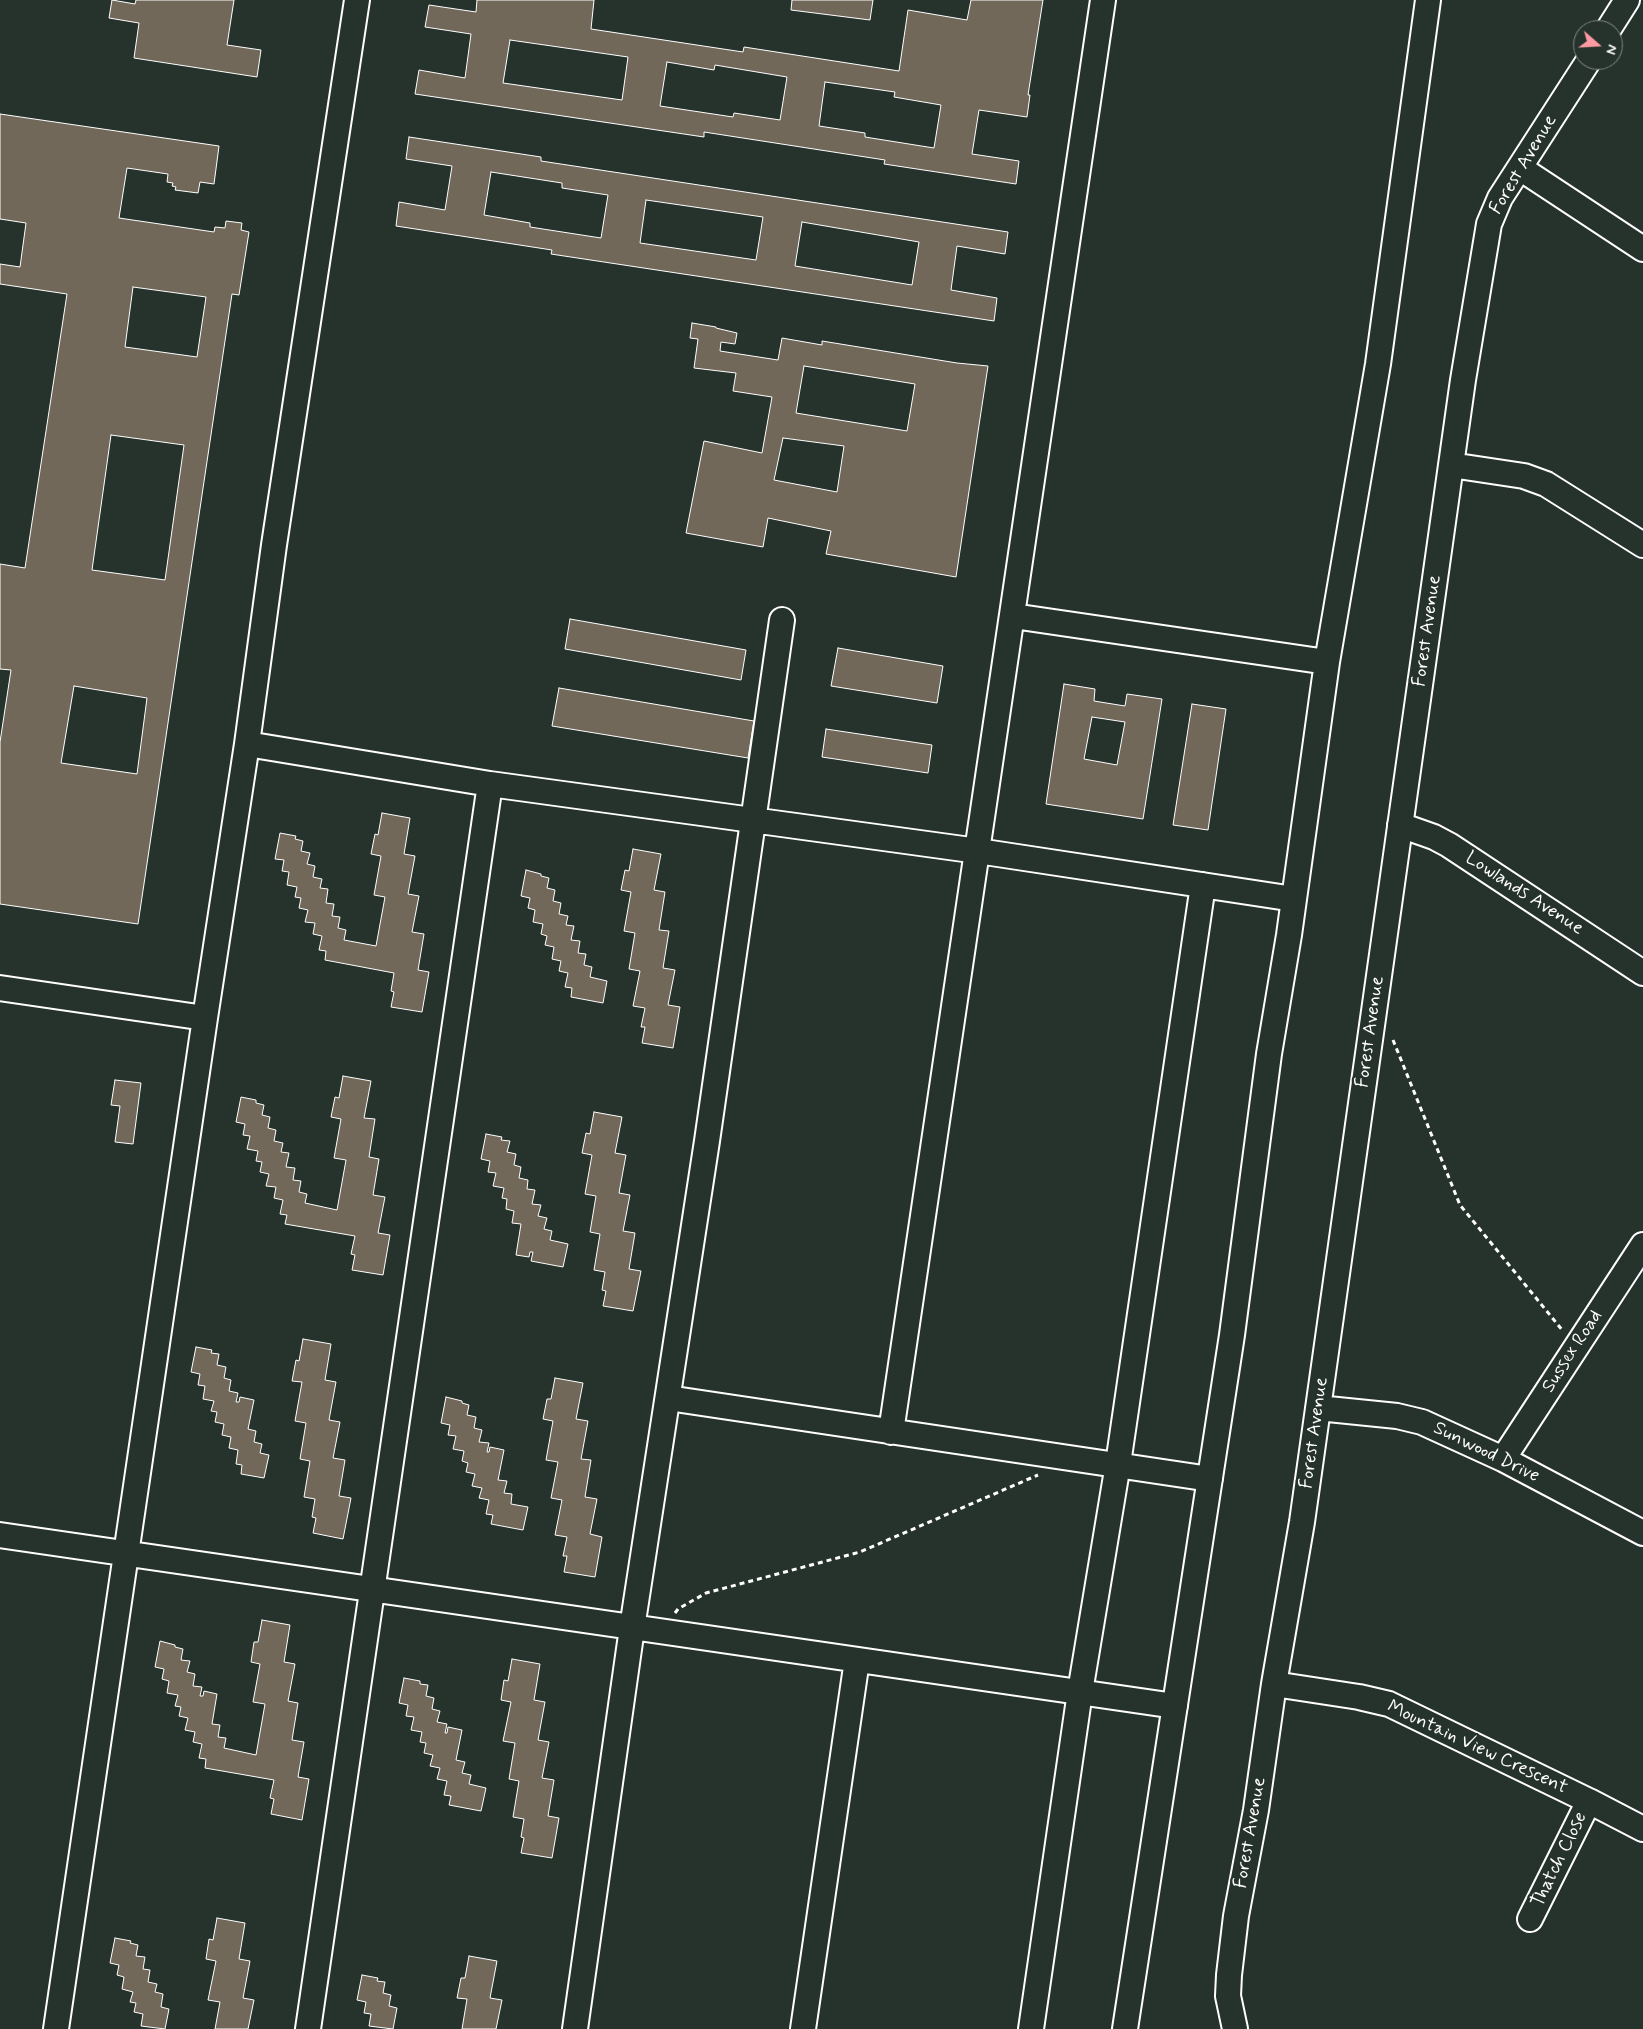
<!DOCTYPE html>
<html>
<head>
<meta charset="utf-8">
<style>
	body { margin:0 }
	#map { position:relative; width:1643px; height:2029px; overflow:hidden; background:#26332d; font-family:Mynerve,sans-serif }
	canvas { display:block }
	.north { position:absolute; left:1573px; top:20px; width:50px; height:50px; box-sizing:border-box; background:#26332d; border:1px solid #7d8581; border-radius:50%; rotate:109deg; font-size:14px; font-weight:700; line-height:20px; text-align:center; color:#fff }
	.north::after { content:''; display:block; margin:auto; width:18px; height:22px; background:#ff9aa2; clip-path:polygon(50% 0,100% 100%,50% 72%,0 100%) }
</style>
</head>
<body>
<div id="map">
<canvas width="1643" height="2029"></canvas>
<div class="north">N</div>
</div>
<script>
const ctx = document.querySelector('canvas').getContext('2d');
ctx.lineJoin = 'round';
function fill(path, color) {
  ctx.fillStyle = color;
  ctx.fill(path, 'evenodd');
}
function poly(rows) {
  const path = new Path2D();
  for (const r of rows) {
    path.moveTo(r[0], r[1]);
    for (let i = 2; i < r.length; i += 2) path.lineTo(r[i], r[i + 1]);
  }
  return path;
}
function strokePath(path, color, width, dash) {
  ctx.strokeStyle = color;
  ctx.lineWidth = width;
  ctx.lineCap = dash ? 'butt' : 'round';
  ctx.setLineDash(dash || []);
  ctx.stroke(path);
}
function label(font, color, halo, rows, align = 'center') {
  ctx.font = font + ' Mynerve,sans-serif';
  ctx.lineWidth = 4.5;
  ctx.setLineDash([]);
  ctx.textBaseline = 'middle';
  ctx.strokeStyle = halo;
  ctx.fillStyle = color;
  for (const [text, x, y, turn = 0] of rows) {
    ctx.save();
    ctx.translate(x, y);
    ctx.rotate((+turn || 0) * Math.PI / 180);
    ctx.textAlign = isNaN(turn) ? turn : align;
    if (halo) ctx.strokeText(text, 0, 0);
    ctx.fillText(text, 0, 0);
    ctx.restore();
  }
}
const building = poly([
	[112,0,135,4,136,0,234,0,227,45,261,50,257,77,134,58,139,23,109,18,112,0],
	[477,0,594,0,591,29,743,52,744,47,899,71,908,10,967,20,971,0,1043,0,1028,95,1030,95,1027,117,979,110,972,154,1019,161,1016,184,884,164,885,160,704,132,704,137,415,94,419,70,465,78,471,34,425,27,429,5,476,12,477,0],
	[510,40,628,57,622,100,503,83,510,40],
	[667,62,714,70,715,65,787,77,780,120,734,113,733,117,660,106,667,62],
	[825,82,895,92,894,97,941,105,934,148,865,137,865,133,819,126,825,82],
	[792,0,873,0,870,20,791,10,792,0],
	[0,114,219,146,214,184,200,182,198,193,175,190,176,187,172,186,173,183,167,182,168,174,127,168,119,218,214,232,215,227,225,228,226,221,242,223,241,230,249,232,239,295,232,294,138,924,0,904,0,742,11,670,0,669,0,564,25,568,67,294,0,284,0,264,20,267,26,223,0,219,0,114],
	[133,287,206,297,197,357,125,347,133,287],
	[111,435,184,445,165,580,92,570,111,435],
	[74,686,147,698,137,774,61,763,74,686],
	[409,137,541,157,541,161,1008,232,1005,254,957,246,951,290,997,298,994,321,551,254,552,250,396,226,399,202,445,210,452,166,406,159,409,137],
	[491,172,562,183,562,188,608,195,601,238,530,227,530,223,484,215,491,172],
	[646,200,763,217,756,260,640,243,646,200],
	[802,222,919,242,912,285,795,266,802,222],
	[692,323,716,327,716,328,737,333,735,344,721,342,720,351,778,360,782,338,822,345,822,341,957,363,988,366,956,577,826,554,831,531,768,518,763,547,686,533,704,441,762,453,772,397,733,391,736,373,694,368,698,339,690,338,692,323],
	[804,366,915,384,907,431,796,413,804,366],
	[783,438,844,446,837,492,774,480,783,438],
	[570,619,746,650,741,680,565,649,570,619],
	[838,648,943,666,937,703,831,686,838,648],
	[1064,684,1095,689,1094,701,1125,706,1127,694,1162,699,1143,819,1046,804,1064,684],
	[1092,717,1125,722,1117,765,1084,759,1092,717],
	[559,688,754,721,748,758,552,726,559,688],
	[1192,704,1226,709,1208,830,1173,825,1192,704],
	[826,729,932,745,928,773,822,757,826,729],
	[382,813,410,818,404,854,415,856,408,894,419,896,412,932,424,934,418,970,429,972,422,1012,391,1007,394,992,391,991,394,973,325,960,326,951,319,950,322,936,313,934,315,923,305,922,308,910,299,908,301,898,295,897,297,887,287,885,289,872,282,871,284,860,275,859,280,833,296,836,295,839,303,841,301,851,310,853,307,864,315,866,313,877,322,879,320,888,328,889,326,903,334,904,332,916,340,917,338,928,346,930,344,940,376,946,385,897,374,895,381,856,371,854,375,834,378,835,382,813],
	[633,849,661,854,654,890,665,892,659,930,669,931,663,968,675,970,668,1005,680,1007,673,1048,642,1043,645,1027,641,1027,645,1008,633,1006,640,971,629,969,635,933,624,931,631,892,621,890,625,870,629,871,633,849],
	[526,870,541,874,541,876,549,878,547,888,555,890,553,901,561,903,559,914,568,916,566,925,574,926,571,940,580,941,578,953,586,954,584,965,592,967,590,977,607,981,603,1003,571,997,572,988,565,987,568,973,559,971,561,961,552,959,554,947,545,945,547,936,541,934,543,924,533,922,535,910,528,908,530,898,521,896,526,870],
	[343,1076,371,1081,364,1118,375,1119,369,1157,379,1159,373,1195,385,1197,378,1233,390,1235,383,1275,352,1270,355,1255,351,1254,355,1236,285,1224,287,1215,280,1214,283,1200,274,1198,276,1187,266,1186,269,1174,260,1172,262,1162,256,1161,258,1151,247,1149,250,1136,243,1135,245,1124,236,1122,241,1097,256,1100,256,1103,264,1105,262,1115,270,1117,268,1128,276,1130,274,1141,283,1143,281,1152,289,1153,286,1167,295,1168,293,1180,301,1181,299,1192,307,1194,305,1203,337,1210,346,1160,334,1158,341,1119,331,1117,335,1097,339,1098,343,1076],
	[115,1080,141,1083,133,1144,115,1142,120,1106,111,1105,115,1080],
	[594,1112,622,1117,615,1153,626,1155,619,1193,630,1195,623,1231,635,1233,629,1269,641,1271,633,1311,603,1306,606,1291,602,1290,605,1272,594,1270,600,1234,590,1232,596,1196,585,1194,592,1155,582,1153,586,1133,590,1134,594,1112],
	[486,1134,502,1137,501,1140,510,1141,507,1152,516,1154,514,1165,521,1167,519,1178,528,1180,527,1189,535,1190,532,1204,541,1205,538,1216,547,1218,544,1229,552,1231,550,1240,568,1244,563,1267,531,1261,533,1252,530,1252,529,1257,516,1255,521,1224,512,1223,514,1211,506,1209,507,1199,502,1198,504,1188,493,1186,496,1173,488,1172,490,1161,481,1159,486,1134],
	[303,1339,331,1344,325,1380,336,1382,329,1420,340,1422,333,1458,345,1460,339,1496,351,1498,343,1539,313,1533,316,1518,312,1517,315,1499,304,1497,310,1461,300,1459,306,1423,295,1421,302,1382,292,1381,296,1360,299,1361,303,1339],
	[196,1347,212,1350,211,1353,219,1354,217,1365,226,1367,224,1378,231,1380,229,1391,238,1393,236,1402,239,1402,240,1397,254,1400,248,1429,256,1431,254,1442,262,1444,260,1453,269,1455,264,1478,241,1474,242,1465,236,1464,238,1450,229,1448,231,1437,222,1435,224,1424,215,1422,217,1412,211,1411,214,1401,203,1399,205,1386,198,1385,200,1374,191,1372,196,1347],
	[555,1378,583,1383,576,1419,588,1421,581,1459,591,1460,585,1497,597,1499,590,1534,602,1537,595,1577,564,1572,567,1556,563,1556,567,1537,555,1535,562,1500,551,1498,558,1462,546,1460,553,1421,543,1419,547,1399,551,1399,555,1378],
	[446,1397,462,1401,462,1403,469,1405,467,1415,476,1417,474,1428,482,1430,479,1442,489,1443,487,1452,489,1452,490,1447,504,1450,498,1480,507,1481,504,1493,512,1494,511,1504,528,1507,523,1530,491,1524,493,1515,486,1514,489,1500,479,1498,482,1488,472,1486,475,1474,466,1472,468,1463,462,1461,464,1451,453,1449,456,1436,448,1435,450,1425,441,1423,446,1397],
	[262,1620,290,1625,284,1662,295,1664,288,1701,298,1703,292,1740,304,1742,298,1777,309,1779,302,1820,271,1814,274,1799,270,1798,274,1780,205,1768,206,1759,199,1758,202,1744,193,1742,195,1732,185,1730,188,1718,179,1716,181,1707,175,1706,178,1695,167,1693,169,1681,162,1679,164,1669,155,1667,160,1641,175,1645,175,1647,183,1649,181,1660,190,1661,187,1672,195,1674,193,1686,202,1687,200,1696,203,1696,204,1691,217,1694,212,1724,220,1725,218,1737,226,1738,224,1748,256,1755,265,1704,253,1702,260,1664,251,1662,254,1642,258,1642,262,1620],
	[512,1659,540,1664,534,1700,545,1702,538,1740,549,1742,542,1778,554,1780,548,1816,559,1818,552,1858,521,1853,524,1838,521,1837,524,1819,513,1817,519,1781,509,1779,515,1743,503,1741,511,1702,501,1700,504,1680,508,1681,512,1659],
	[404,1678,420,1681,420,1684,428,1685,426,1696,434,1698,432,1709,440,1711,437,1722,447,1724,445,1733,447,1733,448,1727,462,1730,456,1760,465,1762,462,1773,471,1775,469,1784,486,1788,481,1811,449,1805,451,1796,444,1795,447,1781,437,1779,440,1768,430,1766,433,1755,424,1753,426,1743,420,1742,422,1732,411,1730,414,1717,406,1716,408,1705,399,1703,404,1678],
	[217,1918,245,1923,239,1959,250,1961,243,1998,254,2000,248,2029,215,2029,220,2002,208,2000,216,1961,206,1959,209,1939,213,1940,217,1918],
	[115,1938,131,1941,130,1943,138,1945,136,1956,145,1957,143,1969,150,1970,148,1982,157,1984,155,1992,163,1994,161,2007,169,2009,165,2029,141,2026,143,2014,134,2012,136,2003,130,2002,133,1992,122,1989,124,1977,117,1975,119,1965,110,1963,115,1938],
	[469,1956,497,1961,490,1998,502,2000,496,2029,462,2029,467,1999,457,1998,461,1978,465,1978,469,1956],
	[362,1975,378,1978,377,1981,385,1982,383,1993,391,1995,389,2006,397,2008,393,2029,369,2026,371,2014,364,2013,366,2002,357,2000,362,1975]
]);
fill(building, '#71685a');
strokePath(building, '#fff', 1);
const street = poly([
	[1608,30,1627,0],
	[1520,168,1643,249],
	[1451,465,1524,476,1546,484,1643,545],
	[1013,616,1327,662],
	[247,744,490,784,978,851,1294,899],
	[1400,825,1434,837,1449,845,1643,973],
	[0,988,205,1018],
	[668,1398,1210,1479],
	[1318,1408,1397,1416,1422,1422,1503,1459,1643,1533],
	[891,1432,1103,0],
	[1503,1459,1643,1245],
	[0,1535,1175,1706],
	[1274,1684,1359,1697,1389,1704,1589,1801,1643,1829],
	[1530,1919,1589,1801],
	[56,2029,205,1018,247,744,274,545,357,0],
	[308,2029,490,784],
	[575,2029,632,1628,707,1141,782,620],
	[803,2029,857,1660],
	[1031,2029,1080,1692,1118,1464,1203,885],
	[1125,2029,1232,1335,1269,1054,1289,935,1327,662,1378,364,1428,0],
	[1235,2029,1228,1996,1229,1975,1236,1916,1256,1810,1274,1684,1302,1522,1463,380,1489,224,1500,198,1589,60]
]);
strokePath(street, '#fff', 28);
strokePath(poly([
	[1393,1040,1460,1205,1563,1331],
	[675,1613,678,1609,706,1593,860,1552,1038,1475]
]), '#fff', 3, [5, 4]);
strokePath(street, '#26332d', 24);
label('19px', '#fff', '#26332d', [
	["Forest Avenue",1524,165,-59],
	["Forest Avenue",1428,631,-82],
	["Lowlands Avenue",1524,894,33],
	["Forest Avenue",1371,1032,-82],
	["Sussex Road",1573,1352,-57],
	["Forest Avenue",1315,1433,-82],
	["Sunwood Drive",1486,1453,26],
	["Mountain View Crescent",1477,1748,25],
	["Forest Avenue",1251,1833,-80],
	["Thatch Close",1560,1860,-64]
]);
</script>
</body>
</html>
